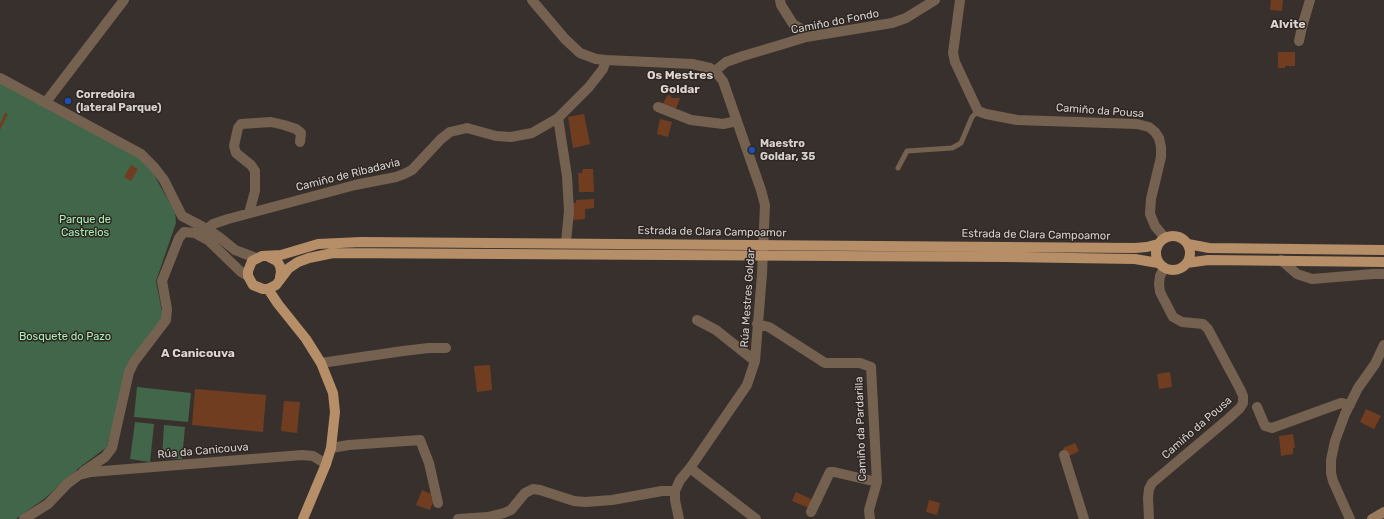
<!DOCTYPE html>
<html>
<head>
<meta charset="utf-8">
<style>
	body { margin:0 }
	canvas { display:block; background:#38302c }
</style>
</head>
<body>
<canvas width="1384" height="519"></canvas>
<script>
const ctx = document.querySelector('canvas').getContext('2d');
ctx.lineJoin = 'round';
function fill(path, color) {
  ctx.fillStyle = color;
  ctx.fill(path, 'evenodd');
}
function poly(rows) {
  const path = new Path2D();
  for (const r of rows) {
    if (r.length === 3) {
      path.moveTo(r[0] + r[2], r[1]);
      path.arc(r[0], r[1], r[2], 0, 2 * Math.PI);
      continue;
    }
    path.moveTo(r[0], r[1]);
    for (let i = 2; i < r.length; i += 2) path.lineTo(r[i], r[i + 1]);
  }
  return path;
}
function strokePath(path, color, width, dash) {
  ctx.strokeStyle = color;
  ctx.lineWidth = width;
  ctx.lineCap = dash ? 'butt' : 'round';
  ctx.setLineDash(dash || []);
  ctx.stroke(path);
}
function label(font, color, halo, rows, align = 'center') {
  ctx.font = font + ' Rubik,sans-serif';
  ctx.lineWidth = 3;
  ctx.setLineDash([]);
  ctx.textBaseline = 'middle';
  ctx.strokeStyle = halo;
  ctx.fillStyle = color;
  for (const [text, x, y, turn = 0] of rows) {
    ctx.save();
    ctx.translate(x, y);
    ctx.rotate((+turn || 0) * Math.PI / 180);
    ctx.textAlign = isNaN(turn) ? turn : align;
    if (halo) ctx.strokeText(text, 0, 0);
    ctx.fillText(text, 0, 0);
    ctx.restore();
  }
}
fill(poly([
	[0,81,138,156,150,168,175,212,176,223,156,281,163,317,129,362,107,447,80,467,44,499,16,519,0,519],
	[137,387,191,393,188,422,134,417],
	[135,422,154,424,150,462,130,459],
	[164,425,185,427,182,459,162,458]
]), '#426649');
fill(poly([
	[1271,0,1283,0,1282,11,1270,10],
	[1278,52,1295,52,1295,66,1285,66,1285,68,1278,68],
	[670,95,672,98,680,98,675,111,662,105,667,96],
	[5,113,8,114,0,130,0,124],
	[584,114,590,144,573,148,568,117],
	[660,119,672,122,668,137,657,134],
	[131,165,138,169,131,181,124,177],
	[583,169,593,169,594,192,579,192,578,173,582,173],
	[594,199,594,208,585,209,585,219,572,220,571,203,576,203,576,200],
	[490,365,492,390,477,392,474,366],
	[1170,372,1172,387,1159,389,1157,374],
	[195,389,266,395,263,432,192,425],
	[284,401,300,402,297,433,281,431],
	[1366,409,1381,416,1374,429,1360,422],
	[1293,434,1295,448,1293,448,1293,454,1281,456,1279,436],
	[1075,443,1079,451,1067,457,1063,448],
	[422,490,433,495,431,498,434,499,430,510,416,505],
	[796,492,813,500,809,508,792,501],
	[929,500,940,503,937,515,926,512]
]), '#713d21');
strokePath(poly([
	[898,168,907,151,952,148,961,143,972,117,978,111]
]), '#75614f', 5);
strokePath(poly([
	[532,0,565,39,580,53,596,59,606,60,692,64,710,68,715,71,723,81,761,190,765,205,762,274,755,361,747,385,690,468,680,480,675,491,675,500,679,519],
	[780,0,781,5,793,24,805,31,806,37],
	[960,0,953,53,955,62,978,111,986,114,1017,120,1137,124,1149,127,1155,132,1159,138,1161,147,1161,157,1151,199,1150,214,1155,226,1165,238],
	[1299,41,1302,27,1310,0],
	[715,71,726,62,743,56,780,45,806,37,892,23,906,18,935,0],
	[0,78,141,154,154,167,164,180,182,216,207,229,219,237,235,250,256,258],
	[46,102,124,0],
	[658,107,691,120,723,124,737,121],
	[558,118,567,176,569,211,566,242],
	[249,213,255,191,255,171,251,165,236,153,234,146,238,128,241,124,271,122,284,125,296,129,301,133,300,142],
	[184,232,195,233,208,240,241,272,248,276],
	[203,237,207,229,213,224,228,219,355,185,396,177,404,174,412,170,441,139,450,132,467,128,496,136,511,137,532,133,558,118,589,87,603,69,606,60],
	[1281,260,1297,274,1312,279,1373,274,1384,274],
	[697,320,716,330,755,361],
	[757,324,769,327,825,363,860,363,871,367,877,482,869,510,870,519],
	[321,363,403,351,429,348,446,348],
	[1257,407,1265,426,1272,428,1341,403,1350,405],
	[331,448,349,445,420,440,429,463,438,503],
	[1064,455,1084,519],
	[690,468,756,519],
	[83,472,105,457,112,448,129,372,134,362,166,320,167,309,162,281,179,238,184,232],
	[811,512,830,472,834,472,877,482],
	[24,519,48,504,67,484,79,475,91,472,302,455,313,456,326,464],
	[458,519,488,517,504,513,511,510,525,493,533,489,540,490,574,501,585,502,612,500,662,491,675,491],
	[1149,519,1148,498,1149,489,1152,483,1228,419,1240,408,1243,403,1243,396,1240,389,1208,329,1203,324,1182,322,1173,317,1160,292,1159,284,1160,276,1164,268],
	[1350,519,1333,481,1331,473,1331,460,1335,441,1345,414,1358,388,1375,364,1384,345]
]), '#75614f', 10);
strokePath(poly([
	[1372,519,1384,512]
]), '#9a7a5d', 10);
strokePath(poly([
	[1173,253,17],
	[1158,244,1147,247,1135,248,361,242,318,244,281,255,262,256,252,261,248,271,248,276,253,285,263,289,268,289,276,285,289,268,298,262,309,258,333,253,1007,257,1135,259,1158,263],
	[1188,244,1209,248,1384,250],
	[267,256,277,261,280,266,281,272,280,277],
	[1187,263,1208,260,1384,262],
	[268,289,278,304,306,339,321,363,333,393,335,412,331,448,326,464,303,519]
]), '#b68e68', 10);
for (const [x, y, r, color] of [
	[68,101,4,"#1a4fb4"],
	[752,150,4,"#1a4fb4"]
]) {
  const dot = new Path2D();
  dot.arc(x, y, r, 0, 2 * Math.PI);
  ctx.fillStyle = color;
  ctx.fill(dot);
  strokePath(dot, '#2e2623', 1.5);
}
label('11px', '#d6d1ce', '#2e2623', [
	["Camiño do Fondo",835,22,-11],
	["Camiño da Pousa",1100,111,4],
	["Camiño de Ribadavia",348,175,-14],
	["Estrada de Clara Campoamor",712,232,1],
	["Estrada de Clara Campoamor",1036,235,1],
	["Rúa Mestres Goldar",748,298,-86],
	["Camiño da Pousa",1197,428,-41],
	["Camiño da Pardarilla",861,429,-92],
	["Rúa da Canicouva",203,451,-5]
]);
label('bold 11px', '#d6d1ce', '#2e2623', [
	["Corredoira",76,95],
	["(lateral Parque)",76,108],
	["Maestro",760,144],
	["Goldar, 35",760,157]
], 'left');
label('11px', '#a4f0b2', '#2e2623', [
	["Parque de",85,220],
	["Castrelos",85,233],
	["Bosquete do Pazo",65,337]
]);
label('bold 12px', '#dfd4cf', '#2e2623', [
	["Alvite",1288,25],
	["Os Mestres",680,76],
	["Goldar",680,90],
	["A Canicouva",198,354]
]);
</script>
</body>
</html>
